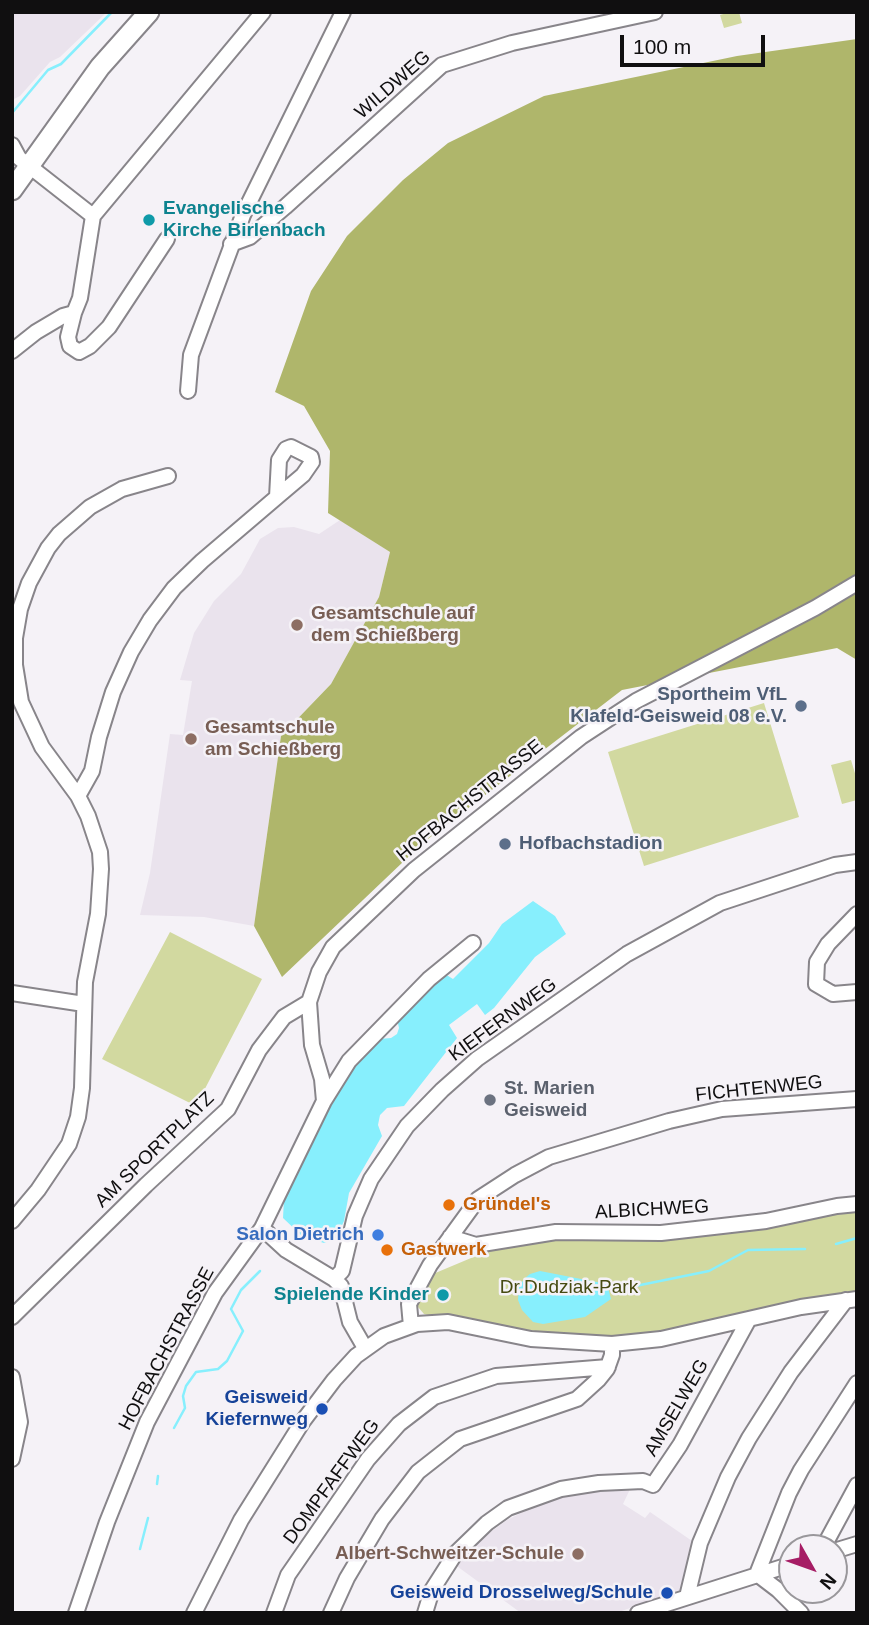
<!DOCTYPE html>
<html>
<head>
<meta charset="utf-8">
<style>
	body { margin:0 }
	#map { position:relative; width:869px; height:1625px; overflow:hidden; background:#f5f2f7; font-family:Arial,sans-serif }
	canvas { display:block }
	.frame { position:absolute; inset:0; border:14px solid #100f10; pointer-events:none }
	.north { position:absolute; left:778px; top:1534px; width:70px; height:70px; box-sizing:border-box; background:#f5f2f7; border:2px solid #99979b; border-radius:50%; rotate:130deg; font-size:19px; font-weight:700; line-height:28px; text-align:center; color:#100f10 }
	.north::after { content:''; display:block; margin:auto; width:24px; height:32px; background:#a61d65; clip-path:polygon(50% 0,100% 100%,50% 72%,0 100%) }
	.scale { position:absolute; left:620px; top:35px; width:145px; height:32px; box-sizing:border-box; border:4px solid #100f10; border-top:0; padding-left:9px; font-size:21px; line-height:24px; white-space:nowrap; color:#100f10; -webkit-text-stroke:5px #f5f2f7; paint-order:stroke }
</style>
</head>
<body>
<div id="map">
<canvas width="869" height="1625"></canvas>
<div class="frame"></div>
<div class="north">N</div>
<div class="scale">100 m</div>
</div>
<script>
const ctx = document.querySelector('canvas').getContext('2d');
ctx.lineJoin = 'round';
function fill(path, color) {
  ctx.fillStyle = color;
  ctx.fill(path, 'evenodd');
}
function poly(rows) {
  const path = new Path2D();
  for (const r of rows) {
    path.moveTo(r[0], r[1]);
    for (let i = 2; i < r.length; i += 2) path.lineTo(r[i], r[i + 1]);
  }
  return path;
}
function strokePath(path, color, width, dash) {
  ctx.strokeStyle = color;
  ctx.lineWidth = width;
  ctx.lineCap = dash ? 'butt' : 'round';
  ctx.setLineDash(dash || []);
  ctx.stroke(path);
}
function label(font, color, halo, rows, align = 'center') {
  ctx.font = font + ' Arial,sans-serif';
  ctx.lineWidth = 5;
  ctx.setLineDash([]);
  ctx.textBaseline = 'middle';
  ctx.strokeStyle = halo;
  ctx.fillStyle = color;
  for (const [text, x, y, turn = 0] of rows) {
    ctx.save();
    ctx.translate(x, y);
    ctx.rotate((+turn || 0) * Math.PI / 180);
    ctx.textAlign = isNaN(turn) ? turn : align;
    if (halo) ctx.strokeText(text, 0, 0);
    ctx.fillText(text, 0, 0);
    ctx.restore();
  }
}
fill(poly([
	[12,12,107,12,60,57,50,62,20,96,12,100],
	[340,520,390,552,379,597,331,684,281,736,254,926,204,917,140,915,150,873,170,734,183,735,192,681,180,680,194,633,214,601,241,574,260,539,278,528,294,527,319,534],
	[632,1485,623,1504,645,1518,650,1512,695,1543,684,1589,616,1613,521,1613,454,1564,473,1545,507,1520,553,1497]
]), '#eae3ed');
fill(poly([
	[730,12,739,12,742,23,724,28,720,15],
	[764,703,799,817,644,866,608,752],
	[851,760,857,780,857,800,842,804,831,765],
	[170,932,262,979,196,1106,102,1059],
	[857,1212,857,1292,660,1333,569,1339,452,1315,432,1316,424,1314,418,1307,417,1301,433,1274,502,1245,539,1239,641,1241]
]), '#d2d9a0');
fill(poly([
	[857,39,857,660,837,648,622,690,424,842,282,977,254,926,281,736,331,684,379,597,390,552,328,513,330,451,304,406,275,392,311,291,347,236,403,180,448,143,544,96,737,56]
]), '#afb66b');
fill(poly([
	[533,901,555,916,566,934,535,957,494,1008,485,1015,477,1004,449,1025,457,1038,404,1106,387,1108,380,1115,378,1125,382,1136,349,1193,344,1221,336,1238,324,1243,302,1236,283,1218,284,1199,341,1084,379,1039,391,1038,397,1034,399,1028,397,1019,429,987,445,974,453,979,489,943,502,924],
	[540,1271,607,1284,611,1299,585,1317,543,1324,533,1322,522,1310,518,1300,519,1287,524,1279,530,1274]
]), '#87effd');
strokePath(poly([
	[12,113,48,70,61,64,112,12],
	[836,1244,857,1238],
	[616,1290,709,1271,748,1250,805,1249],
	[174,1428,185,1408,183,1396,186,1386,196,1372,218,1369,227,1361,243,1331,231,1309,241,1290,260,1271],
	[157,1484,158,1476],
	[140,1549,148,1518]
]), '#87effd', 2.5);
const minor = poly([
	[12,145,19,158,93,216,80,298,74,313,63,316,36,332,12,351],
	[93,216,263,12],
	[231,244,250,237,285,207,442,65,512,43,655,12],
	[74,313,68,337,70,346,79,352,90,346,109,327,167,239],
	[188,391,191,355,243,215,343,12],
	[78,796,92,771,99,737,113,692,131,652,150,620,174,588,202,561,277,497,279,460,286,449,291,447,311,457,312,462,303,475,277,497],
	[857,914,828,944,817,962,816,984,833,994,857,992],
	[12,993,84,1004],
	[324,1101,322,1079,312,1045,309,1002,319,972,333,947,414,870,581,737,636,701,815,608,857,583],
	[12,1221,38,1190,69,1144,78,1117,82,1088,85,982,98,914,101,869,100,852,88,816,78,796,42,747,21,702,15,665,15,638,20,609,29,583,48,548,59,534,90,507,122,489,168,476],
	[450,1237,476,1245,556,1232,661,1233,766,1221,837,1206,857,1204],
	[334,1279,342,1271,355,1216,371,1179,407,1126,442,1090,477,1059,627,954,720,903,835,865,857,862],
	[12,1317,146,1185,228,1109,259,1050,284,1017,309,1002],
	[411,1326,409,1304,430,1265,478,1199,515,1175,549,1157,669,1121,722,1109,857,1099],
	[365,1348,350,1322,341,1286,334,1279,286,1250,262,1228,324,1101,349,1061,429,979,473,943],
	[12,1377,20,1422,12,1459],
	[823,1548,857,1485],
	[834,1551,857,1544],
	[757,1574,789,1493,801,1470,857,1383],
	[757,1574,778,1590,801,1613],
	[687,1597,700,1543,728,1477,749,1438,791,1372,846,1300],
	[76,1613,107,1522,147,1422,215,1293,262,1228],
	[194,1613,241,1520,303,1421,334,1380,356,1356,384,1336,417,1324,448,1322,531,1339,612,1344,661,1339,801,1307,857,1299],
	[274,1613,288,1575,368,1459,399,1424,434,1397,496,1376,608,1367],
	[331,1613,347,1578,382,1519,418,1472,460,1439,577,1399,599,1379,607,1369,612,1355,612,1344],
	[425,1613,432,1590,455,1554,487,1523,508,1508,561,1489,599,1483,643,1481,653,1485,680,1445,749,1319],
	[638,1613,792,1564]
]);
const major = poly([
	[12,190,100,67,149,12]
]);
strokePath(minor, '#88858a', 18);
strokePath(major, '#88858a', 23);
strokePath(minor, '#fff', 14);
strokePath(major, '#fff', 19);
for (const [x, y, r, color] of [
	[149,220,7,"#0f9aa8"],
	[297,625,7,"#8d6e63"],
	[801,706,7,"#5c6f8a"],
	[191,739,7,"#8d6e63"],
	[505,844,7,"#5c6f8a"],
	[490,1100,7,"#6b7280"],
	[449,1205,7,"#e8710a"],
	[378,1235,7,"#3f7fe0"],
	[387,1250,7,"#e8710a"],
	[443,1295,7,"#0f9aa8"],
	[322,1409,7,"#1a4fb4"],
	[578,1554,7,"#8d6e63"],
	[667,1593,7,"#1a4fb4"]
]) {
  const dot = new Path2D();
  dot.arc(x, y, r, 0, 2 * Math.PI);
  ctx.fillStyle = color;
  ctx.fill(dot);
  strokePath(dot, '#f5f2f7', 2.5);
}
label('19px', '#100f10', '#f5f2f7', [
	["WILDWEG",393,85,-41],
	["HOFBACHSTRASSE",470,801,-39],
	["KIEFERNWEG",503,1020,-36],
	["FICHTENWEG",759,1089,-6],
	["AM SPORTPLATZ",155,1150,-44],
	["ALBICHWEG",652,1210,-3],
	["HOFBACHSTRASSE",167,1349,-62],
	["AMSELWEG",677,1408,-60],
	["DOMPFAFFWEG",332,1482,-54]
]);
label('bold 19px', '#0d838f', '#f5f2f7', [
	["Evangelische",163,209],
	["Kirche Birlenbach",163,231],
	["Spielende Kinder",429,1295,"right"]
], 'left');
label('bold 19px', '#785e54', '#f5f2f7', [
	["Gesamtschule auf",311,614],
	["dem Schießberg",311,636],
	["Gesamtschule",205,728],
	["am Schießberg",205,750],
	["Albert-Schweitzer-Schule",564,1554,"right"]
], 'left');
label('bold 19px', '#4e5e75', '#f5f2f7', [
	["Sportheim VfL",787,695],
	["Klafeld-Geisweid 08 e.V.",787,717],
	["Hofbachstadion",519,844,"left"]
], 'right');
label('bold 19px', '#5b616d', '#f5f2f7', [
	["St. Marien",504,1089],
	["Geisweid",504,1111]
], 'left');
label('bold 19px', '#c56008', '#f5f2f7', [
	["Gründel's",463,1205],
	["Gastwerk",401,1250]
], 'left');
label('bold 19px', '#366cbe', '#f5f2f7', [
	["Salon Dietrich",364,1235]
], 'right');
label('19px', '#464a11', '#f5f2f7', [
	["Dr.Dudziak-Park",569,1288]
]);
label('bold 19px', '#164399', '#f5f2f7', [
	["Geisweid",308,1398],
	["Kiefernweg",308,1420],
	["Geisweid Drosselweg/Schule",653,1593]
], 'right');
</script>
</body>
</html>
